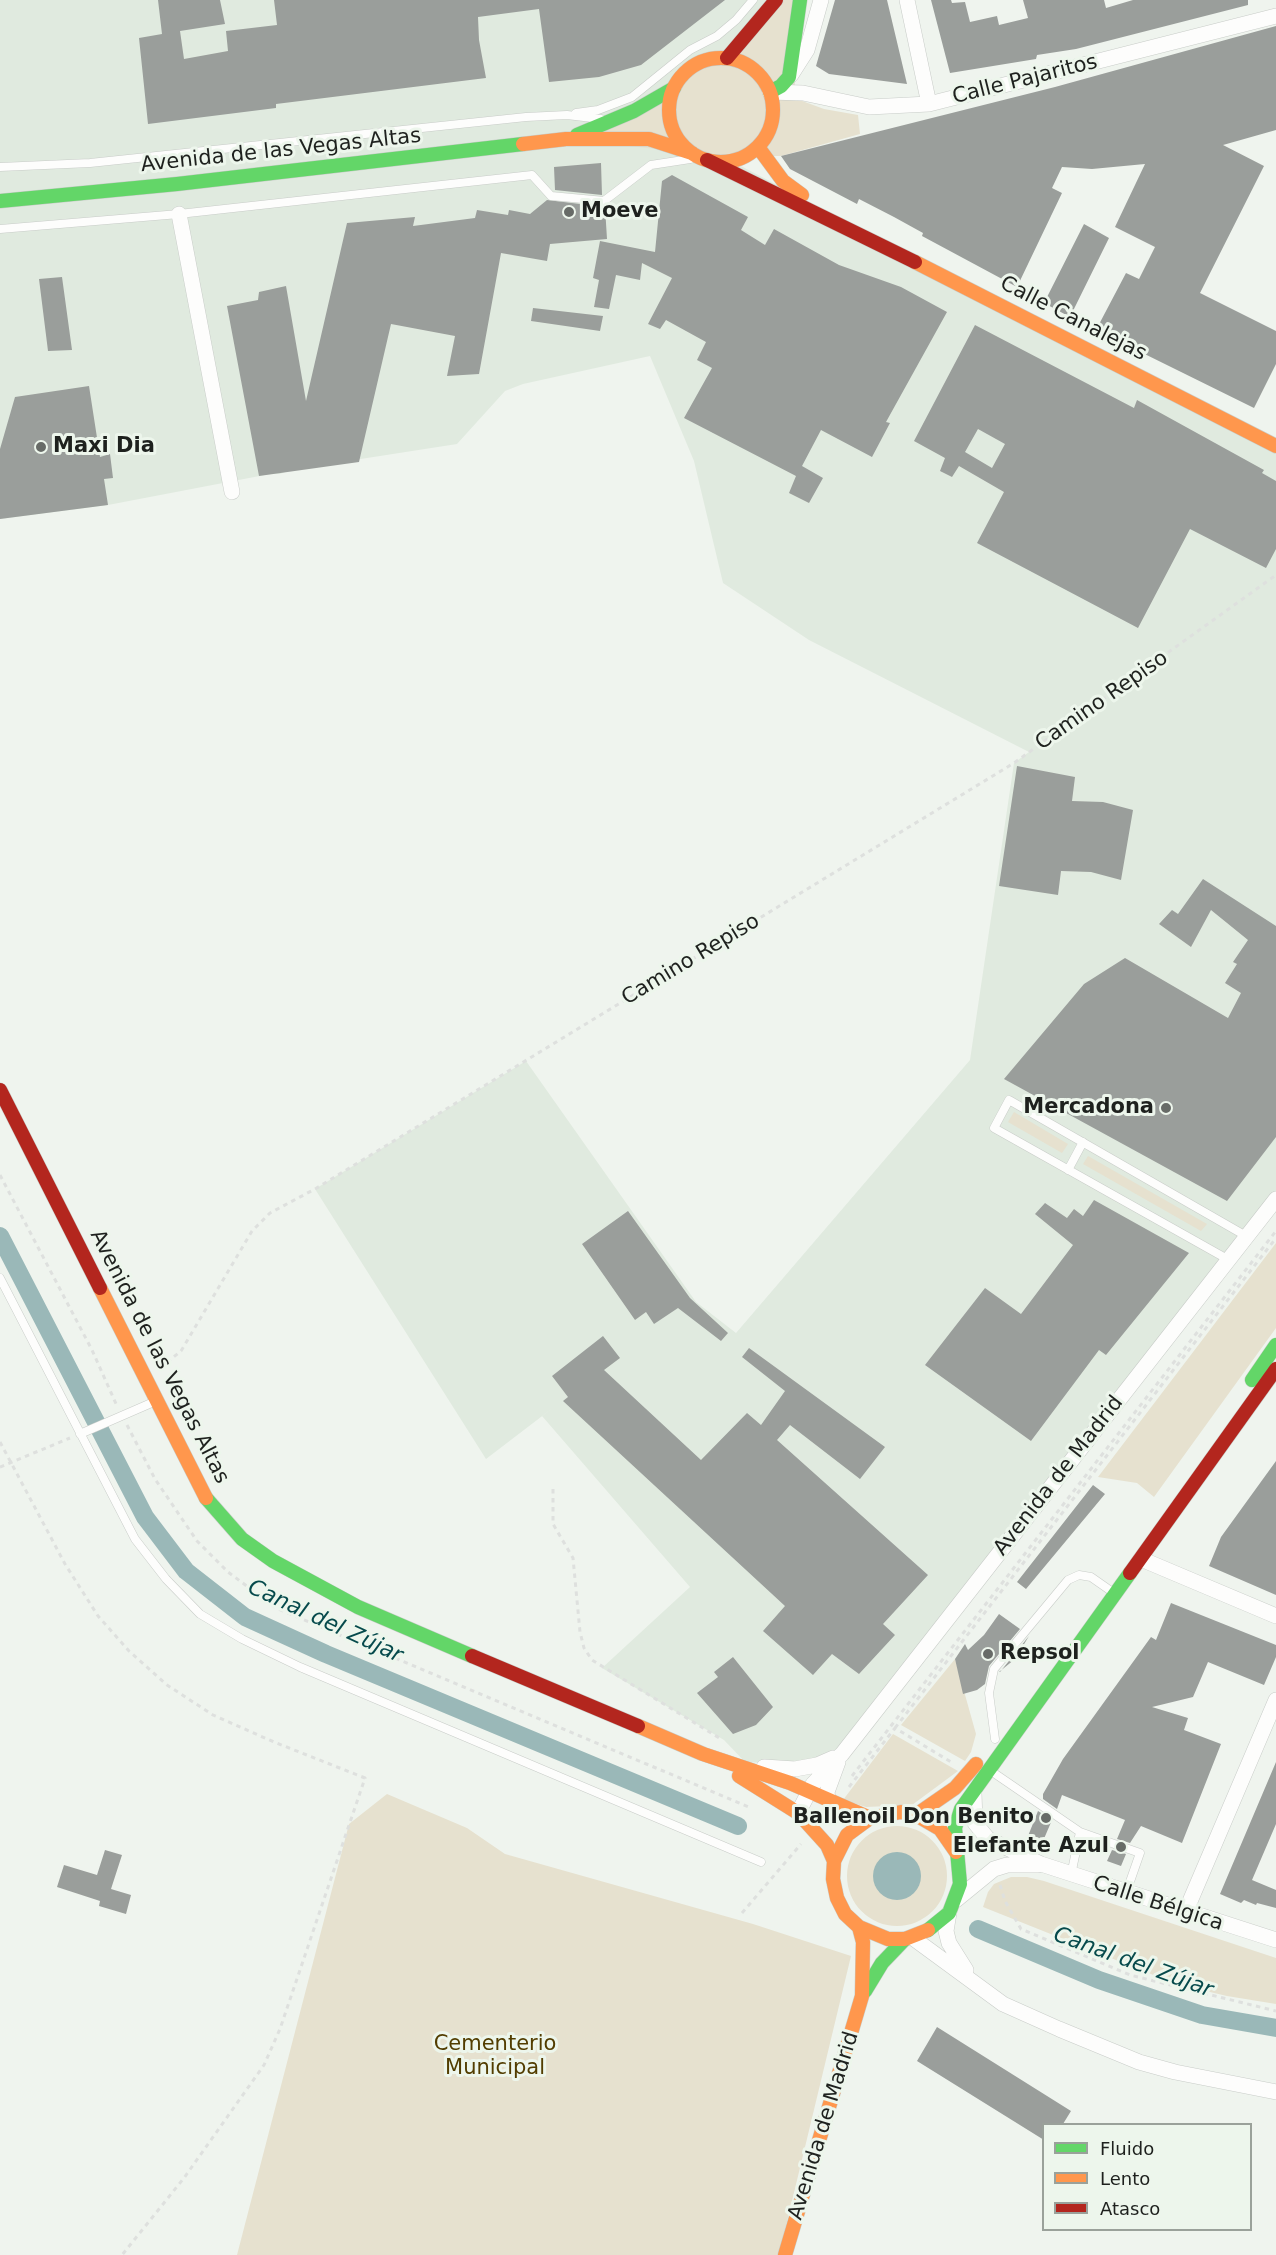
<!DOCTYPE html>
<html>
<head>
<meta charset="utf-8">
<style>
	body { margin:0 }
	#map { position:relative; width:1276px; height:2255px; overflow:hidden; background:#eff4ee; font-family:"DejaVu Sans",sans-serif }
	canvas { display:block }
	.legend { position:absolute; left:1042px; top:2123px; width:210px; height:108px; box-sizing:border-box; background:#edf6ec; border:2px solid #9aa19a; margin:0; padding:8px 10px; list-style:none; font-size:18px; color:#1e211e }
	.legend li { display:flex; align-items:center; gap:12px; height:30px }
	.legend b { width:30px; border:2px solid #9aa19a }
</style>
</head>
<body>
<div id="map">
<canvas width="1276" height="2255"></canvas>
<ul class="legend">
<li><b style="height:8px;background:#63d668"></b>Fluido</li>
<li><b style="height:8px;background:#ff974d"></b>Lento</li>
<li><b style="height:8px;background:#b3261e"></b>Atasco</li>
</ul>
</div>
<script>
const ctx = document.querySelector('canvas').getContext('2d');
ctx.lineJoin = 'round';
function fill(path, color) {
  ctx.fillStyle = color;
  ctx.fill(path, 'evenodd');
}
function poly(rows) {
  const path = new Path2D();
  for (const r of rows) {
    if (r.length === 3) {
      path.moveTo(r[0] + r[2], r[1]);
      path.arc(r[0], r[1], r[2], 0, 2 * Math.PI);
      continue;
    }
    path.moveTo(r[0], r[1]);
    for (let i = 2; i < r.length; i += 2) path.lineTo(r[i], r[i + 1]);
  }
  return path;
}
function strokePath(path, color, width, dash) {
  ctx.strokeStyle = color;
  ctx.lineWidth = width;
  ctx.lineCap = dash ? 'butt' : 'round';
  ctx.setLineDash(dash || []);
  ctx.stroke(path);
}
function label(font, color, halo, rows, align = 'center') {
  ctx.font = font + ' "DejaVu Sans",sans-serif';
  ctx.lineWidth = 6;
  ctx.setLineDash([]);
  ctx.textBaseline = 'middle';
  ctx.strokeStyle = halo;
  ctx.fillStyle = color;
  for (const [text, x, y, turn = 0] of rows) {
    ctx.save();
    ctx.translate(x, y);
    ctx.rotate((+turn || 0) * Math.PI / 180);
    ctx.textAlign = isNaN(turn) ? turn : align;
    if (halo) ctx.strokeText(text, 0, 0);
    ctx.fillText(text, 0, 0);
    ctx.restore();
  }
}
fill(poly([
	[0,0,776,0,727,58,714,58,690,68,674,131,1276,446,1276,1198,842,1754,817,1765,745,1762,724,1740,602,1668,690,1587,542,1416,554,1407,486,1459,315,1189,526,1061,696,1302,736,1333,970,1060,1014,763,1029,752,809,640,723,583,694,461,650,356,523,384,505,391,457,444,290,470,280,474,270,474,108,505,0,519]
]), '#e0eadf');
fill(poly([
	[776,0,800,0,794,98,824,109,858,115,860,134,781,156,763,156,758,147,734,160,721,162,692,153,566,139,674,88,681,77,702,61,727,58],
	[1014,1112,1068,1144,1062,1153,1008,1122],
	[1088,1156,1207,1224,1201,1231,1083,1164],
	[1276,1243,1276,1328,1154,1497,1137,1483,1098,1477],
	[955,1659,976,1734,971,1752,965,1761,901,1725],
	[893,1734,958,1771,912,1805,866,1807,843,1800],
	[387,1794,467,1828,505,1854,753,1924,851,1956,779,2255,237,2255,349,1824],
	[897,1876,50],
	[1011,1877,1027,1877,1044,1881,1276,1958,1276,2004,1227,1996,1176,1984,983,1907,988,1892,994,1884]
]), '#e6e1cf');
fill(poly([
	[897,1876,24]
]), '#9ab8b8');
strokePath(poly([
	[0,1236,145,1517,186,1571,245,1617,326,1654,738,1826],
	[978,1929,1099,1980,1202,2015,1276,2028]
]), '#9ab8b8', 18);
fill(poly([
	[158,0,220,0,225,24,180,31,184,59,228,51,226,31,277,25,274,0,725,0,641,65,599,77,549,82,539,9,478,17,479,40,486,78,276,104,276,108,148,124,139,38,162,34],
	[835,0,887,0,907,84,829,74,816,66],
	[931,0,951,0,952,3,965,2,970,22,997,16,999,25,1028,18,1023,0,1104,0,1106,8,1133,0,1248,0,1248,5,1076,49,1037,55,1036,59,950,73],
	[1276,26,1276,130,1223,145,1264,166,1200,293,1276,331,1276,364,1254,408,1096,330,1126,273,1139,279,1155,247,1115,227,1145,164,1092,169,1062,167,1052,188,1062,193,1017,287,922,236,923,233,894,217,859,199,857,204,790,169,781,156,1055,87],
	[601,163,602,195,555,190,554,167],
	[672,175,748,217,741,230,765,245,774,229,839,265,901,287,947,312,886,422,890,423,872,457,821,430,802,466,823,478,809,503,789,493,796,476,684,418,712,368,697,360,706,342,666,320,660,329,648,324,672,278,642,263,640,280,616,275,609,309,594,307,599,280,593,278,600,241,655,252,662,181],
	[547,200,605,207,607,239,550,244,547,261,501,253,479,374,447,376,455,336,391,324,359,462,259,476,227,306,258,300,259,292,286,286,306,401,347,223,415,217,413,226,475,218,477,210,508,215,509,210,530,214],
	[1084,224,1109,238,1070,317,1044,303],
	[62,277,72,350,48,351,39,279],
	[533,308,603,316,600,331,531,321],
	[975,325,1134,408,1137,400,1264,470,1262,473,1276,481,1276,549,1266,568,1190,529,1138,628,977,543,1004,492,959,466,952,477,940,471,945,458,914,441],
	[978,429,1005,444,992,468,965,452],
	[89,386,100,457,110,454,113,478,104,479,108,505,0,519,0,449,15,397],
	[1017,766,1075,777,1072,801,1103,802,1133,810,1121,880,1091,872,1061,871,1058,895,999,886],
	[1203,879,1276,926,1276,1137,1227,1201,1004,1079,1084,984,1125,958,1228,1018,1241,993,1225,983,1237,964,1233,962,1248,940,1211,910,1191,947,1159,924,1172,910,1178,914],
	[1094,1200,1189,1253,1106,1355,1099,1350,1031,1441,925,1365,985,1288,1021,1314,1073,1245,1035,1214,1045,1203,1067,1218,1074,1209,1083,1216],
	[628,1211,690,1298,728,1333,721,1341,678,1308,654,1324,646,1312,635,1320,582,1244],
	[603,1336,620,1358,604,1370,701,1460,747,1413,761,1425,785,1391,742,1357,749,1348,885,1447,860,1479,790,1425,777,1440,928,1575,883,1624,895,1635,859,1674,832,1654,813,1675,763,1631,785,1606,563,1401,568,1397,552,1376],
	[1276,1461,1276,1595,1209,1566,1221,1537],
	[1093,1485,1105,1494,1026,1589,1017,1582],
	[1171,1603,1276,1645,1276,1657,1264,1685,1208,1662,1193,1697,1152,1707,1188,1718,1184,1730,1221,1744,1182,1843,1141,1826,1130,1843,1117,1839,1125,1820,1062,1795,1057,1809,1043,1799,1043,1794,1063,1759,1151,1637,1156,1640],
	[999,1614,1020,1629,989,1666,985,1684,977,1690,963,1694,955,1659,965,1644,968,1650,984,1635],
	[1029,1636,1015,1659,999,1672,1000,1672],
	[733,1657,773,1707,756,1725,733,1734,697,1693,718,1677,714,1672],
	[1276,1762,1276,1824,1252,1880,1276,1890,1276,1908,1257,1903,1256,1905,1244,1900,1241,1903,1220,1894],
	[1038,1811,1052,1820,1043,1841,1028,1836],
	[105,1850,122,1855,111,1889,131,1895,126,1914,99,1906,100,1901,57,1887,64,1865,97,1875],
	[1112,1850,1126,1854,1121,1866,1107,1861],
	[937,2027,1071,2111,1063,2124,1044,2124,1044,2140,917,2061]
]), '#9a9e9b');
const lane = poly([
	[576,113,598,110,632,97,690,50,717,36,736,20,753,0],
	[0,167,90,163,526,117,567,115,601,119],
	[0,229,179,214,532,175,551,196,604,201,651,165,690,159],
	[1068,1170,1083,1142],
	[1229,1260,994,1128,1009,1100,1246,1236],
	[0,1278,135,1539,166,1579,200,1614,242,1639,300,1667,761,1862],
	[80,1434,156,1401],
	[995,1739,989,1693,994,1669,1068,1580,1079,1575,1091,1577,1111,1591],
	[991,1771,1080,1832,1071,1875],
	[1080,1832,1140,1853,1126,1893]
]);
const street = poly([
	[907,0,929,104],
	[791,75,807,50,821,0],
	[770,92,803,93,869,107,929,104,1276,16],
	[179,214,232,492],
	[1141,1559,1276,1616],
	[764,1767,795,1769,817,1765,833,1758],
	[974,1793,975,1823,988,1839,1041,1864,1276,1940],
	[828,1799,827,1792,838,1762],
	[798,1813,813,1784,842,1754,1276,1199],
	[956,1900,994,1869,1007,1865,1038,1865],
	[949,1913,946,1931,949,1943,966,1970],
	[1185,1913,1276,1700],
	[913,1938,1003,2004,1059,2029,1139,2062,1175,2072,1276,2092]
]);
const fast = poly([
	[770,92,781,86,789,77,800,0],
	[577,135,634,111,674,88],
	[0,201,177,184,523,144],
	[1252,1380,1276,1345],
	[206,1498,242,1539,273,1561,358,1607,472,1656],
	[928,1930,949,1913,960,1884,955,1828,961,1809,1130,1573],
	[865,1991,882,1963,905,1939]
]);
const slow = poly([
	[721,110,52],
	[523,144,566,139,649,139,692,153],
	[758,147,783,181,802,195],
	[915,262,1276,446],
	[100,1288,206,1498],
	[638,1726,703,1754,790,1783,870,1818],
	[739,1776,798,1813,827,1845,834,1861],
	[916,1815,955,1788,976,1764],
	[928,1930,905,1939,888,1939,859,1927,845,1914,837,1898,833,1879,834,1861,847,1835,870,1818,901,1812,916,1815,940,1829,956,1852],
	[785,2255,862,1996,863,1942,859,1927]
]);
const jam = poly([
	[727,58,776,0],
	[707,160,915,262],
	[0,1090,100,1288],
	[1130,1573,1276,1369],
	[472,1656,638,1726]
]);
strokePath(lane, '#c8ccc8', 9);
strokePath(street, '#c8ccc8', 16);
strokePath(fast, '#c8ccc8', 15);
strokePath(slow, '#c8ccc8', 15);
strokePath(jam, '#c8ccc8', 15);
strokePath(poly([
	[0,1175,92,1350,117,1406],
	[160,1368,181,1351,252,1231,270,1213,315,1189,1014,763,1276,575],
	[127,1425,155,1479,197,1541,228,1572,276,1608,751,1808],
	[0,1442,65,1564,98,1616,129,1651,167,1685,213,1715,274,1742,365,1778,280,2029,264,2065,184,2178,122,2255],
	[0,1467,70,1438],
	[553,1489,553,1524,573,1558,580,1632,584,1648,592,1660,721,1739],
	[895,1728,1276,1238],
	[852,1776,1276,1231],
	[849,1787,895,1728,951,1762],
	[1000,1885,1005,1901,1021,1929,1130,1975,1276,2011],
	[742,1913,801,1844]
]), '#dee0de', 3, [4.5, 4.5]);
strokePath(lane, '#fdfdfc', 8);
strokePath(street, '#fdfdfc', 15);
strokePath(fast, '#63d668', 14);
strokePath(slow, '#ff974d', 14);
strokePath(jam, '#b3261e', 14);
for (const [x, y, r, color] of [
	[569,212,6,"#676b67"],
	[41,447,6,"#676b67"],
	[1166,1108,6,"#676b67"],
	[988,1654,6,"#676b67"],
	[1046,1818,6,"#676b67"],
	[1121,1847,6,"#676b67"]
]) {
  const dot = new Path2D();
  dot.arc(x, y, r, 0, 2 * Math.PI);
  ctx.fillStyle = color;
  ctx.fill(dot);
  strokePath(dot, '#edf6ec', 2);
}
label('21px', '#1e211e', '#edf6ec', [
	["Calle Pajaritos",1025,80,-14],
	["Avenida de las Vegas Altas",281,151,-6],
	["Calle Canalejas",1073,319,27],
	["Camino Repiso",1102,701,-35],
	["Camino Repiso",691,960,-31],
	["Avenida de las Vegas Altas",159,1357,63],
	["Avenida de Madrid",1059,1476,-52],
	["Calle Bélgica",1158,1904,18],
	["Avenida de Madrid",824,2126,-73]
]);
label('bold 21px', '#1e211e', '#edf6ec', [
	["Moeve",581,212],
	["Maxi Dia",53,447],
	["Mercadona",1154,1108,"right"],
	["Repsol",1000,1654],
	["Ballenoil Don Benito",1034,1818,"right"],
	["Elefante Azul",1109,1847,"right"]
], 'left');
label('21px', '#523d01', '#edf6ec', [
	["Cementerio",495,2045],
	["Municipal",495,2069]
]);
label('italic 22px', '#064a4c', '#edf6ec', [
	["Canal del Zújar",325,1622,25],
	["Canal del Zújar",1133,1963,20]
]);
</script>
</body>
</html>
